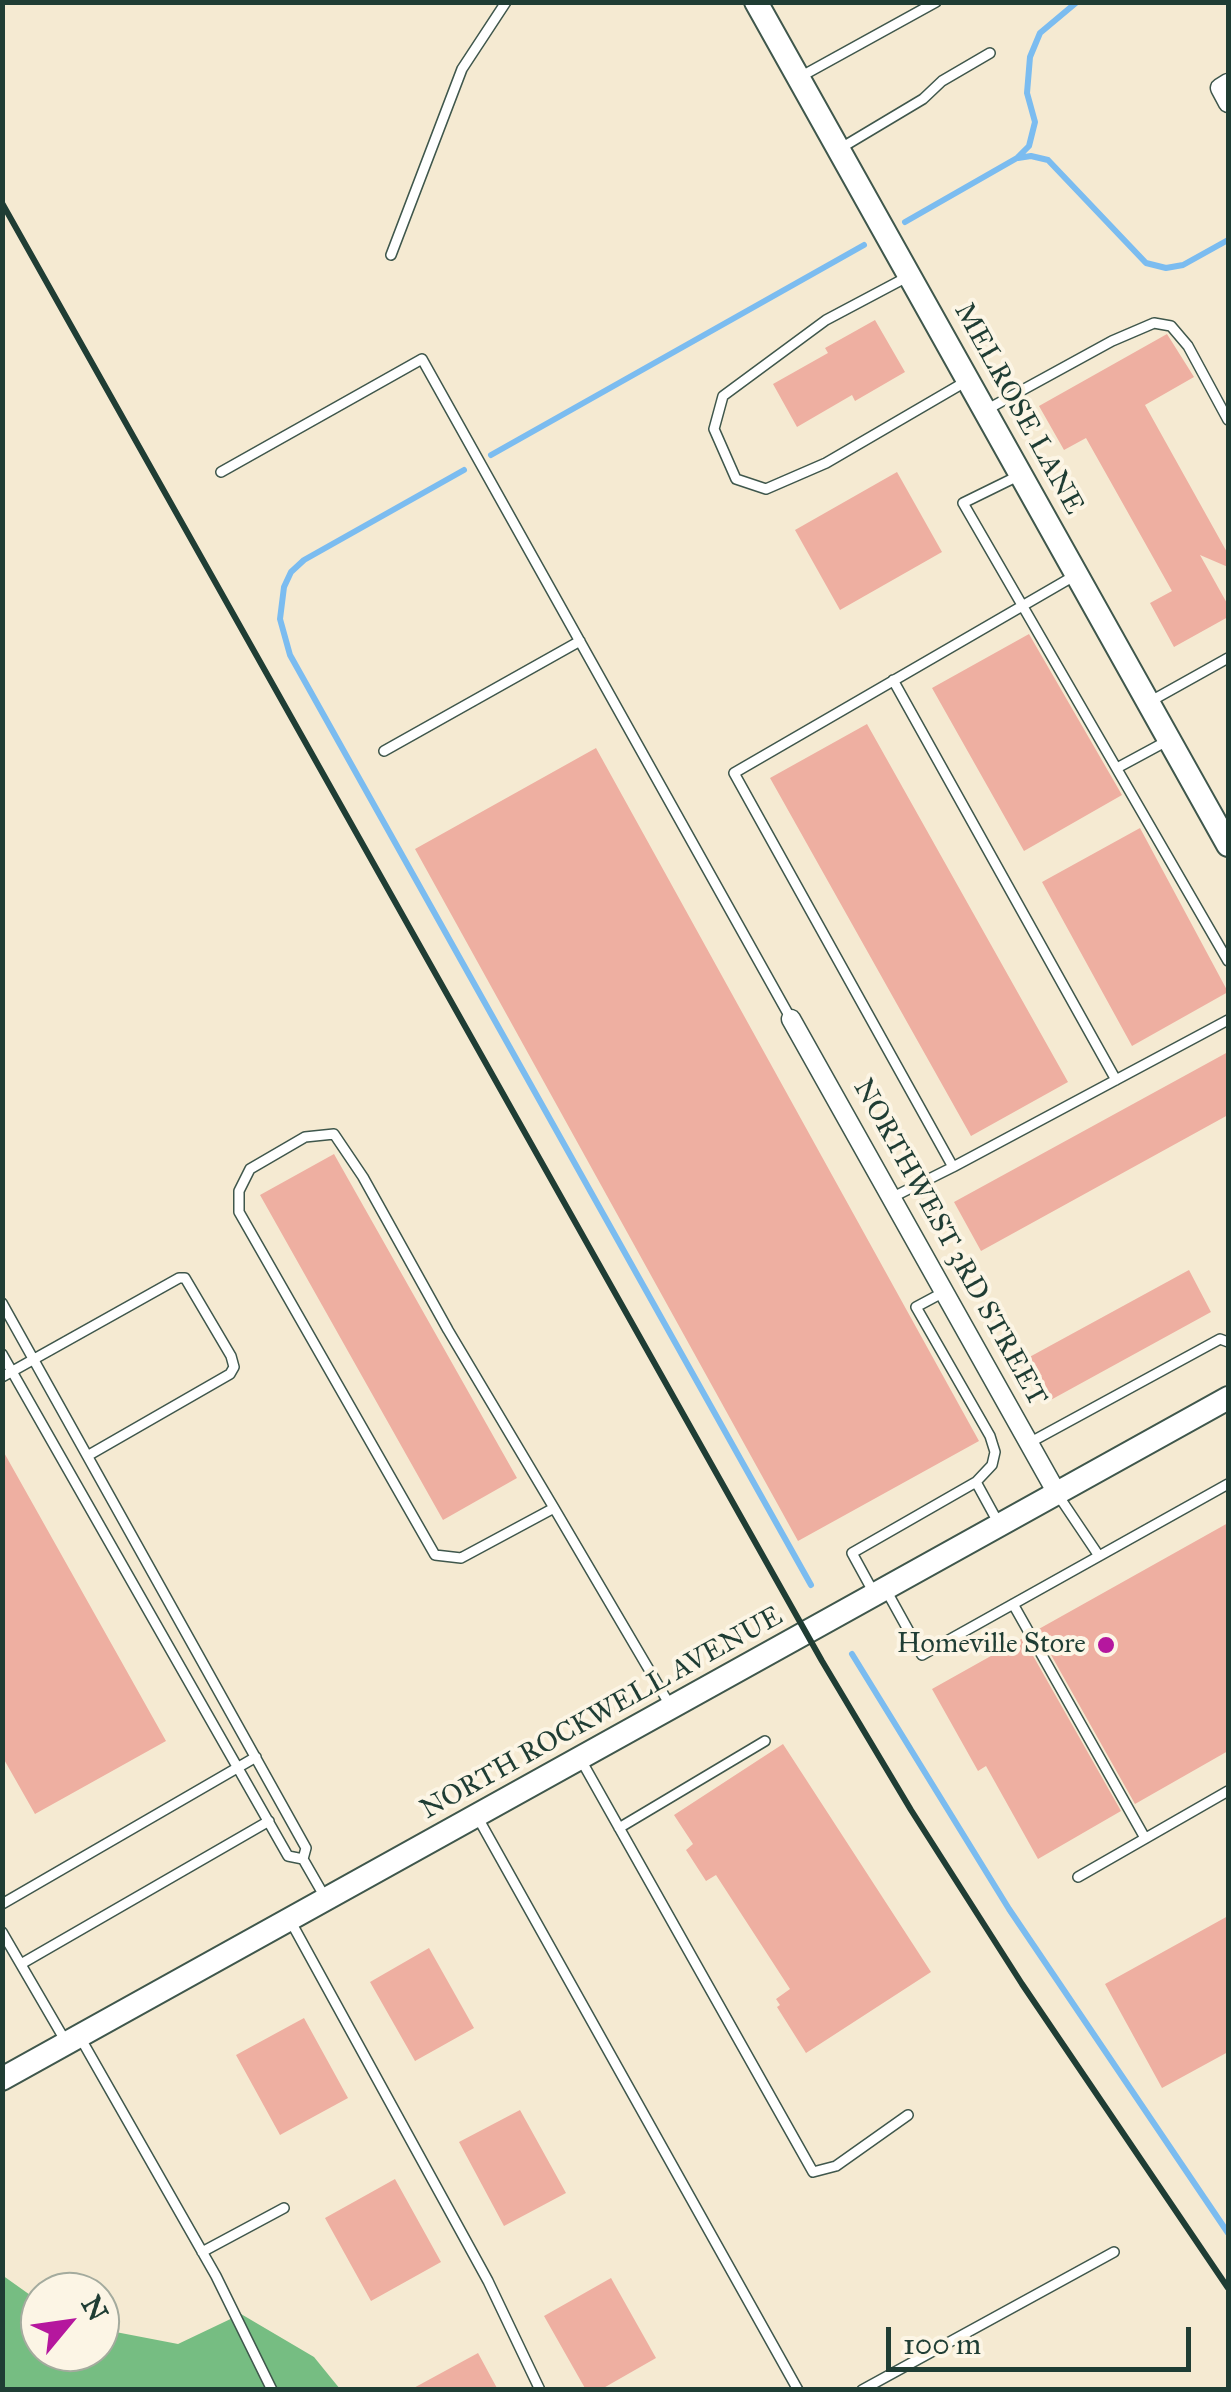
<!DOCTYPE html>
<html>
<head>
<meta charset="utf-8">
<style>
	body { margin:0 }
	#map { position:relative; width:1231px; height:2392px; overflow:hidden; background:#f5ead2; font-family:"IM FELL Great Primer",serif }
	canvas { display:block }
	.frame { position:absolute; inset:0; border:5px solid #1f3d34; pointer-events:none }
	.north { position:absolute; left:20px; top:2272px; width:100px; height:100px; box-sizing:border-box; background:#fcf5e5; border:2px solid #a4ab9e; border-radius:50%; rotate:61deg; font-size:28px; font-weight:700; line-height:40px; text-align:center; color:#1f3d34 }
	.north::after { content:''; display:block; margin:auto; width:35px; height:45px; background:#b5179e; clip-path:polygon(50% 0,100% 100%,50% 72%,0 100%) }
	.scale { position:absolute; left:886px; top:2327px; width:305px; height:45px; box-sizing:border-box; border:5px solid #1f3d34; border-top:0; padding-left:12px; font-size:30px; line-height:35px; white-space:nowrap; color:#1f3d34; -webkit-text-stroke:8px #fcf5e5; paint-order:stroke }
</style>
</head>
<body>
<div id="map">
<canvas width="1231" height="2392"></canvas>
<div class="frame"></div>
<div class="north">N</div>
<div class="scale">100 m</div>
</div>
<script>
const ctx = document.querySelector('canvas').getContext('2d');
ctx.lineJoin = 'round';
function fill(path, color) {
  ctx.fillStyle = color;
  ctx.fill(path, 'evenodd');
}
function poly(rows) {
  const path = new Path2D();
  for (const r of rows) {
    path.moveTo(r[0], r[1]);
    for (let i = 2; i < r.length; i += 2) path.lineTo(r[i], r[i + 1]);
  }
  return path;
}
function strokePath(path, color, width, dash) {
  ctx.strokeStyle = color;
  ctx.lineWidth = width;
  ctx.lineCap = dash ? 'butt' : 'round';
  ctx.setLineDash(dash || []);
  ctx.stroke(path);
}
function label(font, color, halo, rows, align = 'center') {
  ctx.font = font + ' "IM FELL Great Primer",serif';
  ctx.lineWidth = 8;
  ctx.setLineDash([]);
  ctx.textBaseline = 'middle';
  ctx.strokeStyle = halo;
  ctx.fillStyle = color;
  for (const [text, x, y, turn = 0] of rows) {
    ctx.save();
    ctx.translate(x, y);
    ctx.rotate((+turn || 0) * Math.PI / 180);
    ctx.textAlign = isNaN(turn) ? turn : align;
    if (halo) ctx.strokeText(text, 0, 0);
    ctx.fillText(text, 0, 0);
    ctx.restore();
  }
}
fill(poly([
	[2,2275,40,2302,40,2352,100,2352,100,2329,178,2344,241,2314,314,2357,340,2389,3,2389]
]), '#76bd82');
strokePath(poly([
	[1018,158,1031,156,1048,160,1146,263,1166,268,1183,265,1228,240],
	[905,222,1017,158,1029,146,1035,122,1027,93,1030,57,1040,33,1077,2],
	[491,455,864,245],
	[464,470,304,560,291,572,284,587,280,619,290,655,811,1585],
	[852,1654,1009,1909,1228,2233]
]), '#7bbcf0', 6);
fill(poly([
	[875,320,905,372,855,401,852,395,797,427,773,384,828,353,825,348],
	[1167,334,1194,377,1145,405,1228,554,1228,567,1200,555,1228,605,1228,617,1174,647,1150,603,1172,591,1086,438,1064,450,1039,406],
	[897,472,942,552,840,610,795,530],
	[1029,634,1122,795,1024,851,932,688],
	[867,724,1068,1082,971,1136,770,778],
	[596,748,979,1441,798,1541,415,849],
	[1140,828,1228,992,1132,1046,1042,882],
	[1228,1052,1228,1115,981,1251,954,1202],
	[334,1154,517,1478,443,1520,260,1195],
	[1189,1270,1211,1312,1047,1402,1024,1360],
	[2,1449,166,1741,35,1814,2,1756],
	[1228,1523,1228,1751,1135,1804,1037,1630],
	[1023,1638,1121,1811,1038,1859,986,1766,978,1771,932,1689],
	[783,1744,931,1972,806,2053,777,2007,780,2005,776,1999,790,1989,716,1875,706,1881,686,1850,693,1844,674,1815],
	[1228,1916,1228,2052,1162,2088,1105,1984],
	[429,1948,474,2028,415,2061,370,1982],
	[304,2018,348,2098,280,2135,236,2055],
	[520,2110,566,2193,504,2226,459,2142],
	[395,2179,441,2262,371,2301,325,2218],
	[611,2278,656,2358,600,2390,586,2390,544,2316],
	[478,2353,498,2390,410,2390]
]), '#eeafa1');
const lane = poly([
	[800,77,936,2],
	[841,148,923,99,942,81,990,53],
	[391,255,462,69,506,2],
	[909,276,826,320,723,396,714,429,736,479,766,489,826,463,965,382],
	[986,410,1112,341,1154,323,1171,326,1188,346,1228,420],
	[221,472,422,359,791,1019],
	[1018,476,963,503,1228,961],
	[893,680,1116,1080],
	[1151,701,1228,658],
	[384,751,580,641],
	[1117,768,1167,741],
	[953,1167,1228,1020],
	[891,1198,953,1167,734,773,1074,576],
	[944,1292,916,1307,990,1436,995,1452,992,1465,976,1482],
	[2,1303,306,1848,303,1859,288,1856,2,1354],
	[2,1377,179,1278,185,1278,231,1356,234,1367,230,1374,89,1455],
	[1029,1443,1220,1339,1228,1342],
	[1058,1495,1099,1556],
	[554,1508,461,1558,435,1555,239,1212,239,1191,250,1169,305,1137,334,1134,363,1177,448,1330,554,1508,601,1588,671,1707],
	[886,1590,922,1655,1228,1484],
	[875,1595,852,1553,976,1482,999,1524],
	[1013,1604,1145,1838],
	[581,1760,813,2172,836,2166,908,2115],
	[478,1818,798,2390],
	[619,1828,765,1741],
	[303,1859,326,1899],
	[1078,1877,1228,1791],
	[2,1904,256,1757],
	[291,1922,488,2281,540,2390],
	[2,1932,66,2042],
	[21,1964,269,1821],
	[81,2039,216,2276,272,2390],
	[202,2252,284,2208],
	[862,2390,1114,2252]
]);
const street = poly([
	[1228,83,1220,88,1228,103],
	[791,1019,1058,1495]
]);
const secondary = poly([
	[756,2,1228,845],
	[2,2079,1228,1398]
]);
strokePath(lane, '#3f574c', 12);
strokePath(street, '#3f574c', 21);
strokePath(secondary, '#3f574c', 26);
strokePath(lane, '#fff', 9);
strokePath(street, '#fff', 18);
strokePath(secondary, '#fff', 22);
strokePath(poly([
	[2,203,822,1661,911,1810,1022,1984,1228,2288]
]), '#1f3d34', 6);
for (const [x, y, r, color] of [
	[1106,1645,10,"#b5179e"]
]) {
  const dot = new Path2D();
  dot.arc(x, y, r, 0, 2 * Math.PI);
  ctx.fillStyle = color;
  ctx.fill(dot);
  strokePath(dot, '#fcf5e5', 4);
}
label('28px', '#1f3d34', '#fcf5e5', [
	["MELROSE LANE",1018,409,61],
	["NORTHWEST 3RD STREET",949,1243,61],
	["NORTH ROCKWELL AVENUE",602,1714,-29]
]);
label('28px', '#1f3d34', '#fcf5e5', [
	["Homeville Store",1086,1645]
], 'right');
</script>
</body>
</html>
